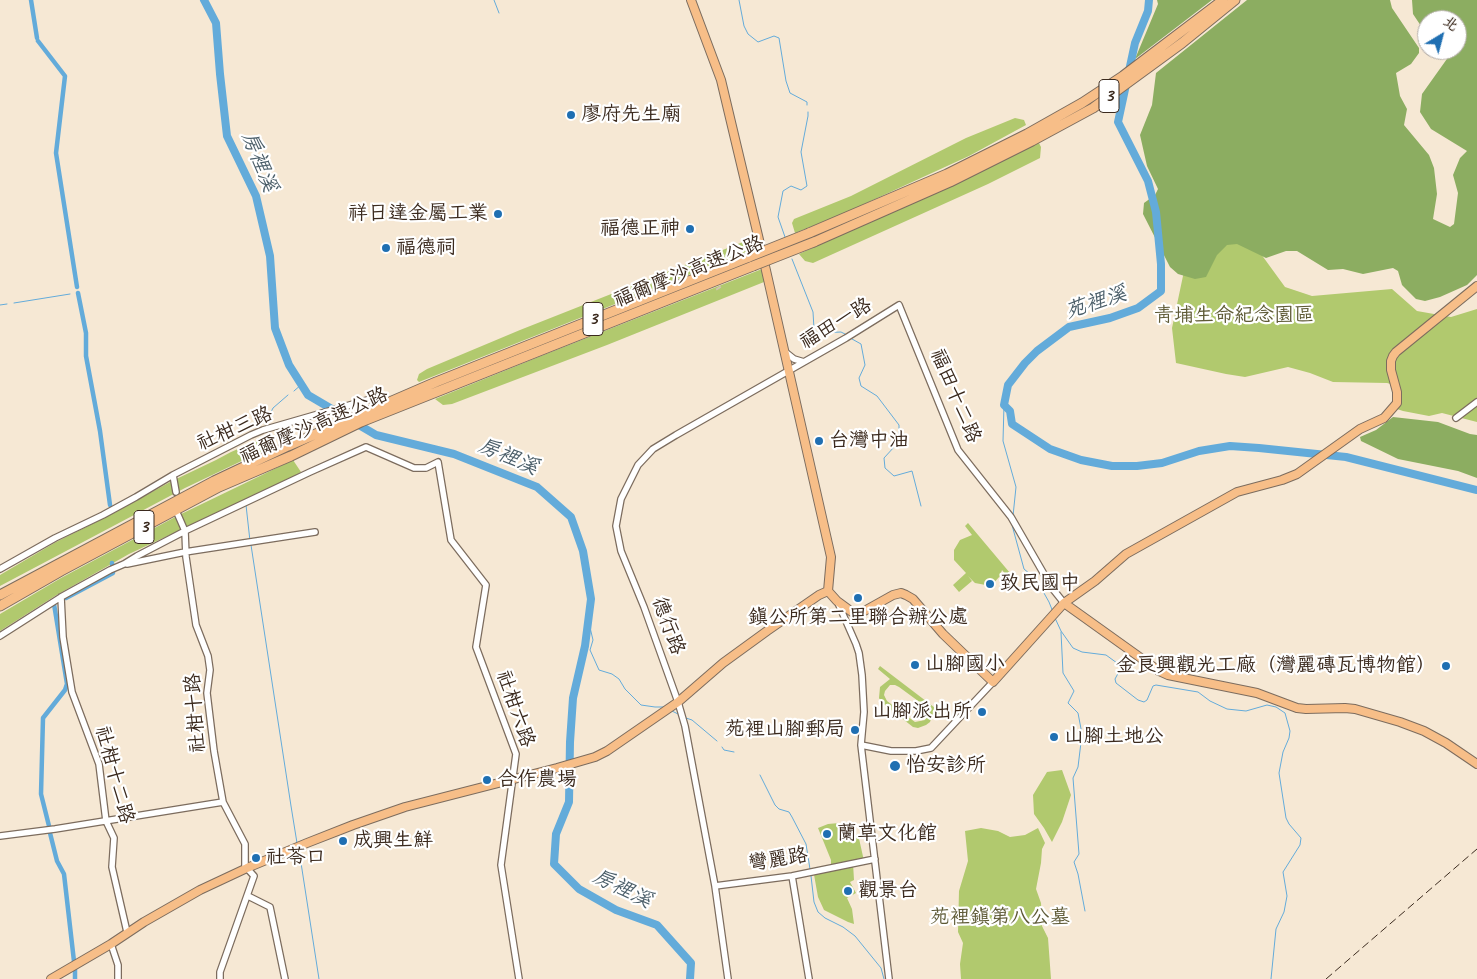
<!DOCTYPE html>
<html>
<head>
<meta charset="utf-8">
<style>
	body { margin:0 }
	#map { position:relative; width:1477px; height:979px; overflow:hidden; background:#f6e8d4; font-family:Caveat,"LXGW WenKai TC",sans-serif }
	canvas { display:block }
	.north { position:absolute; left:1417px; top:10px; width:50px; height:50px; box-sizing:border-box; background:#fff; border:1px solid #b1aaa5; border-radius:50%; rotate:37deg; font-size:14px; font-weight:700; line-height:20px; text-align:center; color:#3b2a1e }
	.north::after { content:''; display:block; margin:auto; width:18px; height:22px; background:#1f6fb2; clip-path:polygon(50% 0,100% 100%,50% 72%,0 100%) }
</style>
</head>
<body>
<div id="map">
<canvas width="1477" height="979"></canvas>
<div class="north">北</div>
</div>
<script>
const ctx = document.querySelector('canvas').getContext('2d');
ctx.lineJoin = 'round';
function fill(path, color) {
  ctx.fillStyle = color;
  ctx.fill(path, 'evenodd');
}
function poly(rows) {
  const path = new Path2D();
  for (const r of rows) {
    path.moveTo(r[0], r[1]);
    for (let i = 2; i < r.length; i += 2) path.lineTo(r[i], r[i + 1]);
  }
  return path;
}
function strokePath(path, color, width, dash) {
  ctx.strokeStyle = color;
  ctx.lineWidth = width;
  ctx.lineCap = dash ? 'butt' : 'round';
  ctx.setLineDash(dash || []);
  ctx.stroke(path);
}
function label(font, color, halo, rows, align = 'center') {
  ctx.font = font + ' Caveat,"LXGW WenKai TC",sans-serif';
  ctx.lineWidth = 4.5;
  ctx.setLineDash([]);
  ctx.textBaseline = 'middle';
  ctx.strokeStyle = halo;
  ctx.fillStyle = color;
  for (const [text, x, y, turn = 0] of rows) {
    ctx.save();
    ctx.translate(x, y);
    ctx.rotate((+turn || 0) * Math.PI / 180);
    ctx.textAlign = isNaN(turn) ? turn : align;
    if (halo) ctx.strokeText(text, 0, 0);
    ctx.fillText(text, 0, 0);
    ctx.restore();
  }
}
fill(poly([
	[1015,118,1024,120,1026,125,969,156,838,216,795,233,792,223,794,219,851,196,966,138],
	[1038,141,1041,147,1040,158,988,184,813,263,805,261,799,254,949,186],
	[1200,233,1253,243,1285,287,1312,296,1392,289,1417,311,1451,317,1477,309,1477,422,1442,413,1429,416,1403,411,1397,409,1400,399,1398,386,1387,383,1333,382,1310,373,1288,367,1245,377,1226,374,1176,363,1172,328,1187,257],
	[753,238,756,248,419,382,417,380,419,374,427,369,520,330],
	[762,269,764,282,607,345,452,404,443,405,435,399,541,356],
	[270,435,273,446,185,488,0,586,0,575,56,542,112,514,170,482,216,460,231,452],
	[293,460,301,472,289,479,129,554,55,596,0,631,0,614,61,578,177,516],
	[968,523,1010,573,1007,576,1002,570,1000,576,991,586,975,583,968,576,972,581,959,592,953,585,966,573,954,560,954,550,960,540,972,535,965,526],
	[880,666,943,714,940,718,933,713,930,722,926,725,918,728,913,727,881,702,879,698,880,687,890,679,878,669],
	[890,685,895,685,899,687,925,706,928,714,925,720,915,722,887,701,884,695,885,691],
	[1062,770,1071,795,1062,822,1052,842,1044,828,1034,814,1033,795,1047,772],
	[839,823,840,835,858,834,864,861,853,863,854,880,850,882,856,893,847,898,852,909,854,924,848,922,824,910,818,897,813,869,831,866,831,860,818,828,828,824],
	[981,828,998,831,1010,837,1025,835,1038,828,1045,843,1042,849,1041,863,1036,889,1041,903,1042,926,1048,938,1051,979,961,979,960,964,963,943,958,932,959,891,968,861,965,831]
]), '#b1c96e');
fill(poly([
	[1157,0,1212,0,1135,59,1158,4],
	[1247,0,1390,0,1392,8,1419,48,1419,53,1411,64,1396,73,1400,96,1407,109,1404,125,1429,155,1434,168,1437,194,1433,219,1450,227,1454,224,1458,193,1453,175,1460,158,1467,151,1431,129,1420,112,1422,94,1449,56,1444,50,1457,50,1457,20,1427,20,1427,35,1413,14,1412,0,1477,0,1477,275,1467,285,1440,297,1425,301,1416,299,1402,285,1398,271,1393,268,1363,274,1343,269,1328,270,1297,251,1286,251,1266,258,1237,244,1227,245,1217,255,1206,277,1195,279,1178,274,1170,267,1143,214,1144,203,1155,195,1158,189,1147,166,1140,135,1152,105,1156,73],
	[1393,417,1438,422,1470,434,1477,435,1477,478,1458,471,1398,459,1361,441,1360,437,1376,430]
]), '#8cad61');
strokePath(poly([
	[494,0,499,13],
	[739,0,744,26,748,34,758,42,774,36,779,38,786,81,790,93,807,102,807,105],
	[785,237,778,217,783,191,791,186,801,190,807,186,801,152,808,116,808,112],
	[792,259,813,312,814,329,817,333,841,332,845,334],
	[77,293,78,293],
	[14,303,70,294],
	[0,305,7,304],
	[852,339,861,344,865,365,859,378,861,386,877,396,899,425,899,441],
	[294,391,302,384],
	[1004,405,1003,441,1016,487,1013,516],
	[265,424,273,408,288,395],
	[895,446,884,458,885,468,894,476,912,471,921,506],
	[246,505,250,541],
	[1012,525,1024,569,1036,579,1049,602,1053,612],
	[251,545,291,806,297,843],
	[1055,618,1061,631,1073,648,1082,652,1106,655,1117,663,1121,668,1115,679,1116,683,1138,700,1144,702,1147,700,1153,686,1156,685,1198,692,1210,701,1227,709,1246,711,1267,705,1276,707,1285,713,1290,731,1289,738,1283,752,1279,773,1286,818,1289,824,1301,838,1300,845,1283,872,1287,896,1284,912,1276,929,1271,979],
	[588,619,593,640,590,650,599,670,612,674,619,679,625,689,641,705,655,707,664,707],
	[1061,632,1063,673,1074,691,1068,703,1078,713,1082,734,1078,767,1073,778,1079,854,1074,862,1078,874,1085,911],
	[672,711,678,714],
	[686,718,692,720,717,741],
	[722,747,724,750,734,752],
	[760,775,775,805,779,809,789,812,792,817,806,844,810,869],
	[299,850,319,979],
	[811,876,814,902,818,912,825,918,843,927,855,936,881,968,884,979]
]), '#63abda', 1);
strokePath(poly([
	[31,0,37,38],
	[38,41,65,76,56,153,77,287],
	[78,293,86,333,86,356,100,431,110,505],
	[66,598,113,573,112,563],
	[49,826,41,794,43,718,65,690,67,684,54,604],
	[50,833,57,861,64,874,75,970,75,979]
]), '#63abda', 4.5);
strokePath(poly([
	[204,0,216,23,220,74,227,136,256,196,270,256,275,328,289,365,308,395,376,435,454,454,537,487,571,517,583,551,591,599,585,646,573,698,570,742,569,802,556,834,554,864,579,889,616,910,657,925,691,963,690,979],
	[1149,0,1148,11,1135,43,1118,122,1148,181,1156,212,1161,264,1161,291,1138,308,1110,318,1069,327,1037,351,1025,363,1008,385,1004,405,1010,411,1012,424,1050,449,1081,460,1112,466,1137,466,1162,463,1199,451,1230,446,1259,448,1346,457,1477,490]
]), '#63abda', 8);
strokePath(poly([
	[704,266,719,289]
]), '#d1c2b0', 5.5, [5.5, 3]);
const minor = poly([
	[784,351,794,359,804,362],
	[1456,418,1477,402],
	[173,475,251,435,263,430,374,398],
	[178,515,185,531,186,557,196,625,208,656,210,670,207,693,214,751,223,802,245,844,245,866,254,876,220,972,220,979],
	[127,564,185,552,315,532],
	[0,569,55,538,103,515,136,497,173,475,176,492],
	[61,597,63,637,72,692,99,764,106,821,114,838,112,867,127,932],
	[838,603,856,644,859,653,862,675,864,712,861,745,889,979],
	[0,636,61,597,110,570,124,564,137,556,185,531,310,472,366,447,414,468,426,468,438,462,451,540,486,585,476,647,516,754,501,865,519,979],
	[861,745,891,751,916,751,931,748,993,682],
	[0,836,55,829,223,802],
	[792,876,809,979],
	[715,886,792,876,875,859],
	[248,896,270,907,285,979],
	[111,944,118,965,118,979],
	[728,979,715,886,685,726,678,702,644,607,621,551,616,526,621,499,638,465,653,449,676,435,846,338,899,305,958,450,1011,517,1052,588,1064,603]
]);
const major = poly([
	[691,0,721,80,760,244],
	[765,266,831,557,828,591,837,601,852,612,859,614,893,595,901,593,906,595,913,599,943,634,993,682,1064,603,1095,581,1126,554,1237,492,1282,480,1297,474,1360,429,1384,418,1397,403,1397,392,1391,370,1391,361,1393,356,1396,352,1477,286],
	[1064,603,1159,671,1168,675,1257,693,1297,708,1306,709,1345,708,1355,709,1400,722,1424,731,1446,743,1477,764],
	[51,979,111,944,144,922,200,890,247,868,307,843,353,825,405,807,557,768,595,757,607,751,678,702,723,663,767,631,819,595,828,591]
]);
const highway = poly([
	[809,233,947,174,1027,134,1082,103,1123,76,1223,0],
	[814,242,950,182,1032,141,1093,108,1182,43,1235,0],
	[0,595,214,481,288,446,436,382,749,257],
	[0,606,61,571,219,487,291,456,361,422,753,266]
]);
strokePath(minor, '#7c6c5e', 8);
strokePath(major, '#7c6c5e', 10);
strokePath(highway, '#7c6c5e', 11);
strokePath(minor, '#fff', 5.5);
strokePath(major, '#f7be88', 8);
strokePath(highway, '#f7be88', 9);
strokePath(poly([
	[1326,979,1477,849]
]), '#3b2a1e', 1, [8, 4]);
const highwayBridge = poly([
	[749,257,809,233],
	[753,266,814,242]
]);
strokePath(highwayBridge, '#7c6c5e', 11, []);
strokePath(highwayBridge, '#f7be88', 9);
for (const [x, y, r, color] of [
	[571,115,5,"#1f6fb2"],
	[498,214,5,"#1f6fb2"],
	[690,229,5,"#1f6fb2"],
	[386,248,5,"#1f6fb2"],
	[819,441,5,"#1f6fb2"],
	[990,584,5,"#1f6fb2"],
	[858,598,5,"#1f6fb2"],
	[915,665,5,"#1f6fb2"],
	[1446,666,5,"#1f6fb2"],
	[982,712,5,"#1f6fb2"],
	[855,730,5,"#1f6fb2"],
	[1054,737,5,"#1f6fb2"],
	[895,766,6,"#1f6fb2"],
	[487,780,5,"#1f6fb2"],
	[827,834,5,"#1f6fb2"],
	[343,841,5,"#1f6fb2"],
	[256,858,5,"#1f6fb2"],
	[848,891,5,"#1f6fb2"]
]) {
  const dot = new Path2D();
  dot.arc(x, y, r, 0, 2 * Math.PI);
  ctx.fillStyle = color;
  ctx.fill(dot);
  strokePath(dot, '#fff', 2);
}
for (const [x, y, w] of [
	[1109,96,20],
	[593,319,20],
	[144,527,20]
]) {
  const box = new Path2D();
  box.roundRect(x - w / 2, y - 16.5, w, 33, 4);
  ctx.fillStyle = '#fff';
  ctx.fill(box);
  strokePath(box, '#3b2a1e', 1);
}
label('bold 19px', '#3b2a1e', null, [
	["3",1109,96],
	["3",593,319],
	["3",144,527]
]);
label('20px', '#3b2a1e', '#fff', [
	["廖府先生廟",581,115],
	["祥日達金屬工業",488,214,"right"],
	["福德正神",680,229,"right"],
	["福德祠",396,248],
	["台灣中油",829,441],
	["致民國中",1000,584],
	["鎮公所第二里聯合辦公處",858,618,"center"],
	["山腳國小",925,665],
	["金良興觀光工廠（灣麗磚瓦博物館）",1436,666,"right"],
	["山腳派出所",972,712,"right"],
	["苑裡山腳郵局",845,730,"right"],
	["山腳土地公",1064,737],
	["怡安診所",906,766],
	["合作農場",497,780],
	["蘭草文化館",837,834],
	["成興生鮮",353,841],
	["社苓口",266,858],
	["觀景台",858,891]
], 'left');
label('20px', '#3b2a1e', '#fff', [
	["福爾摩沙高速公路",689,272,-22],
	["福田一路",836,324,-31],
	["福田十二路",955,396,67],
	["福爾摩沙高速公路",314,426,-24],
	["社柑三路",235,429,-24],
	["德行路",668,626,70],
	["社柑六路",515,709,71],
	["社柑十路",196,713,-94],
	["社柑十二路",114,775,75],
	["彎麗路",778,860,-9]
]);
label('20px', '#5e5a36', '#fff', [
	["青埔生命紀念園區",1234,316],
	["苑裡鎮第八公墓",1000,918]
]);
label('italic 21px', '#4b5e69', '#fff', [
	["房裡溪",259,162,68],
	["苑裡溪",1096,303,-18],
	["房裡溪",508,457,23],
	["房裡溪",622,889,26]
]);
</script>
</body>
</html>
